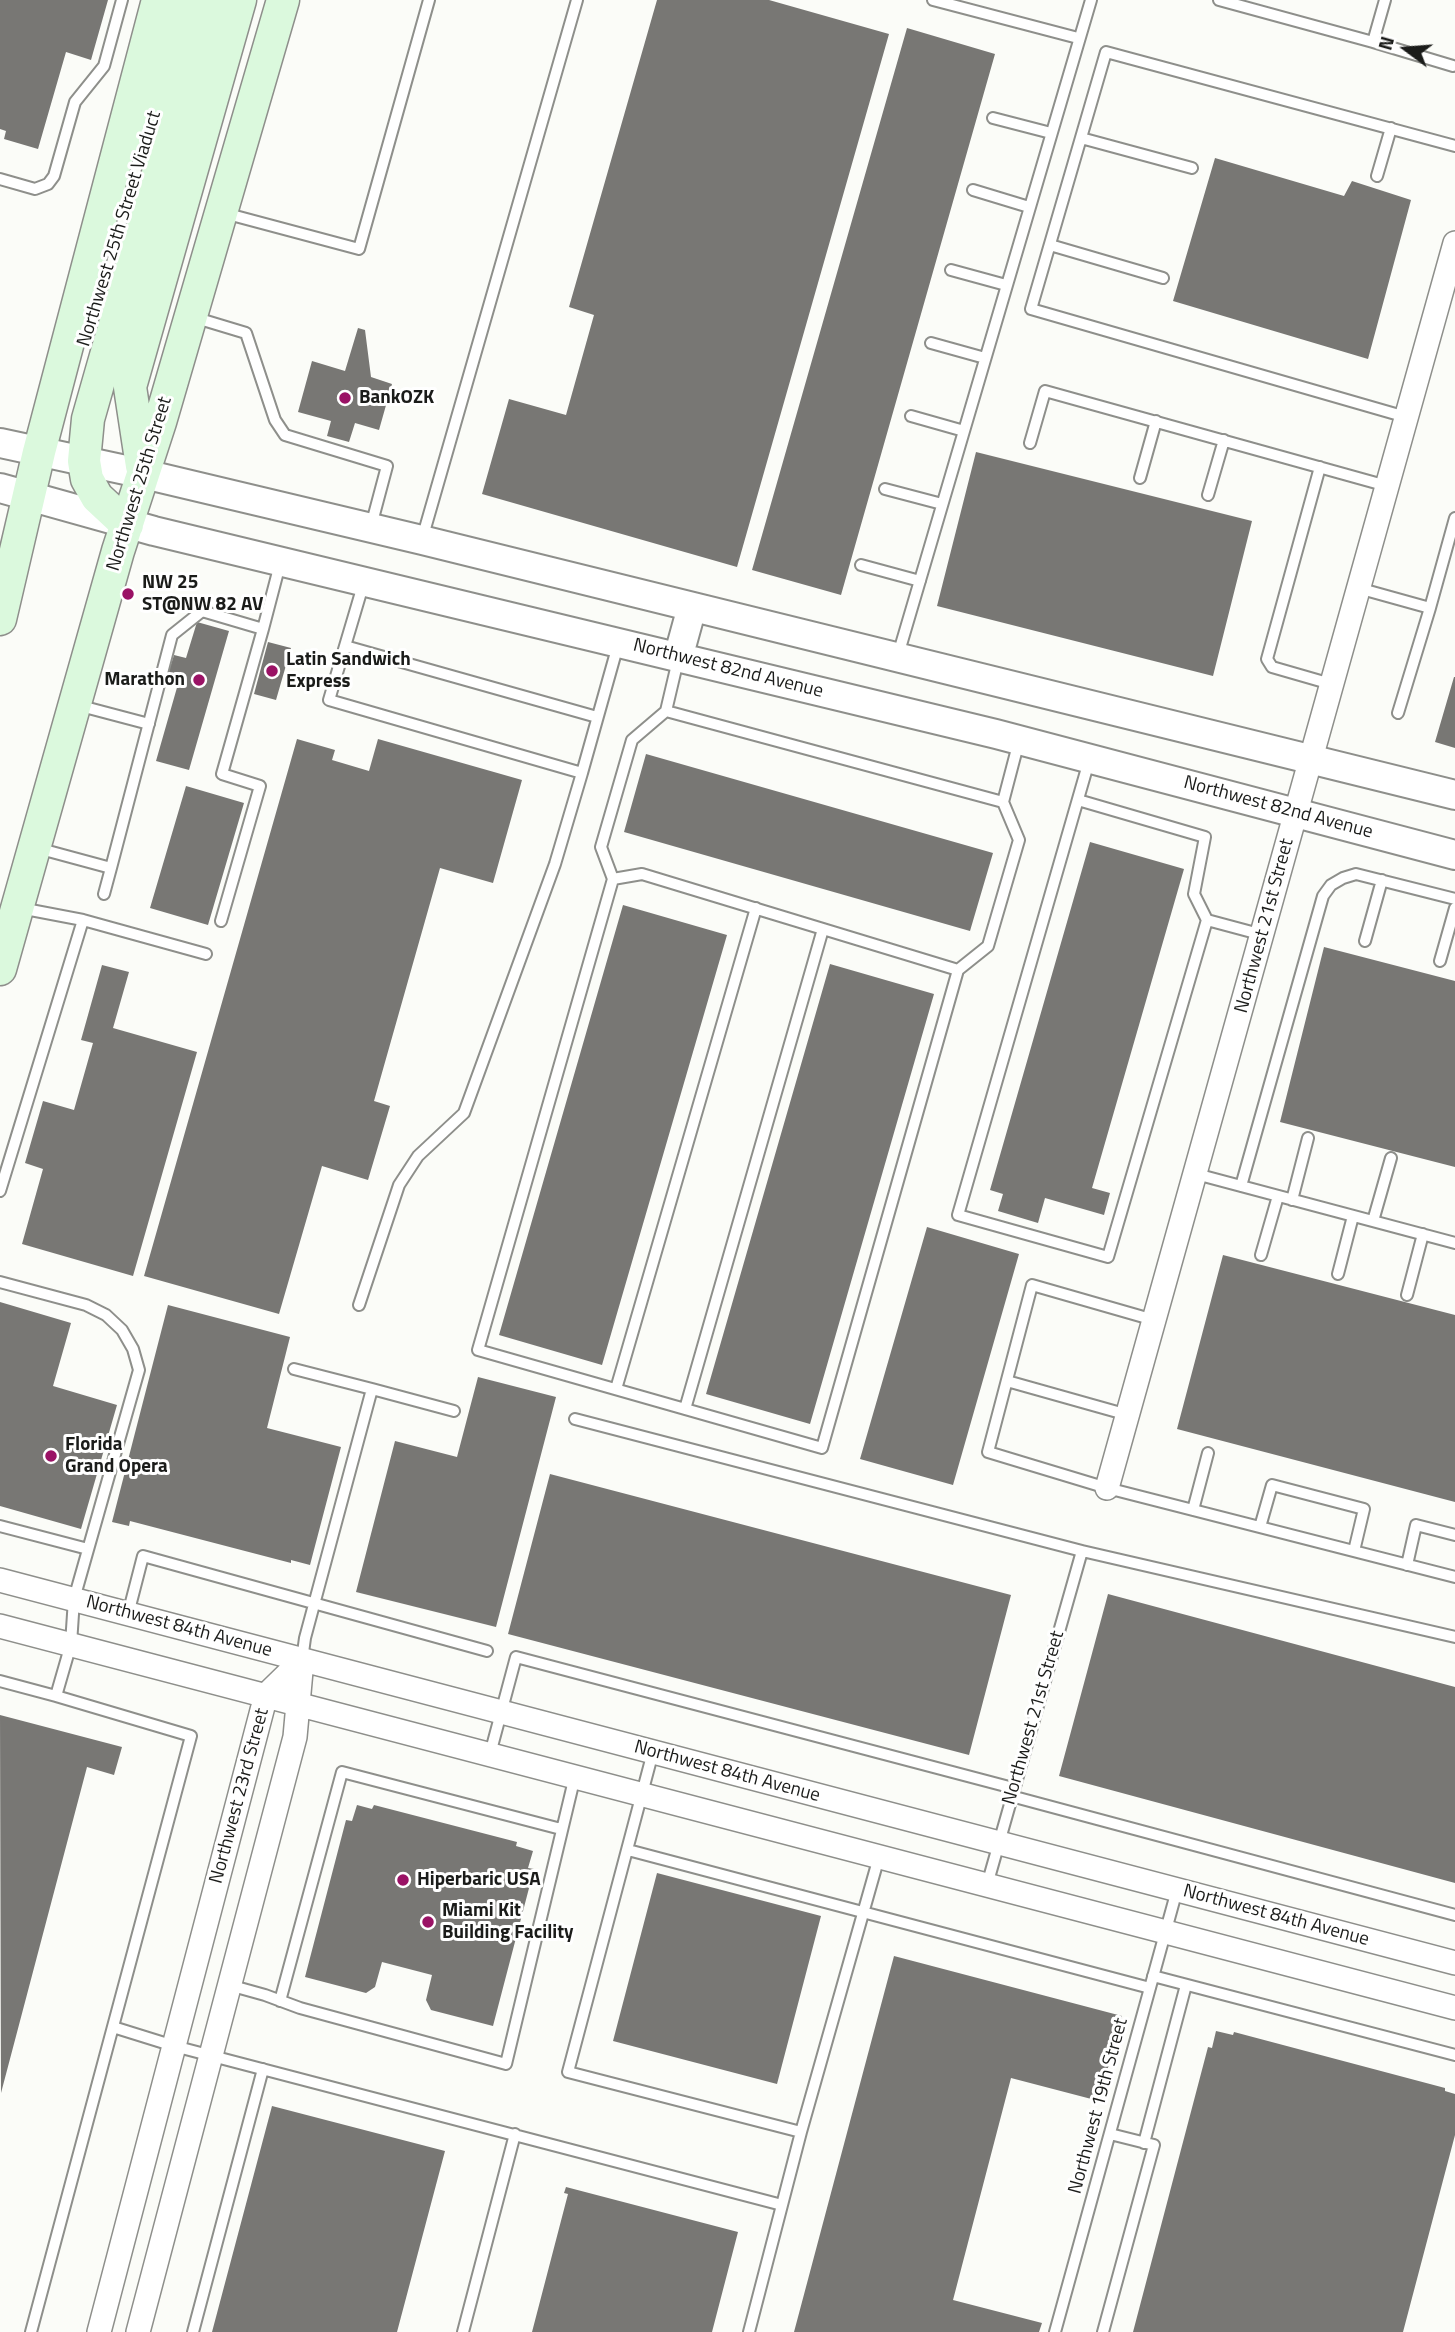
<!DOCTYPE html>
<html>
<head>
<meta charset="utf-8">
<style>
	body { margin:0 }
	#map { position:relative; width:1455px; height:2332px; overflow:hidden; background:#fbfcf8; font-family:"Titillium Web",sans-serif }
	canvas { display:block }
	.north { position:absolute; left:1371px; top:14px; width:70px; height:70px; -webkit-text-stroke:5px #fff; paint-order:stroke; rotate:286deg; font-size:19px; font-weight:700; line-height:28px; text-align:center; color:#1b1c1a }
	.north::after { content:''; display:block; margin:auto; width:24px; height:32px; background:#1b1c1a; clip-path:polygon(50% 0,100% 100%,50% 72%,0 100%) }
</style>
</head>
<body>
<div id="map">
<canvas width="1455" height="2332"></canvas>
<div class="north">N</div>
</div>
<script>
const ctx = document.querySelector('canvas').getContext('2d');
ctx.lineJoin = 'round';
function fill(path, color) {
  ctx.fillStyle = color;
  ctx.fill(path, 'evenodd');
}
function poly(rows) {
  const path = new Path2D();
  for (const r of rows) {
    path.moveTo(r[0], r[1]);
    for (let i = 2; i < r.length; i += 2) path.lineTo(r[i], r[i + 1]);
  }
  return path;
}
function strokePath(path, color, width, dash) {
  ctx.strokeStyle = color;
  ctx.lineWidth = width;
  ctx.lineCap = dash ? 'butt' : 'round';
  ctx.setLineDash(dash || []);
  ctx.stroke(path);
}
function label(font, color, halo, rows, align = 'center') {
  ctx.font = font + ' "Titillium Web",sans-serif';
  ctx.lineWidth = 6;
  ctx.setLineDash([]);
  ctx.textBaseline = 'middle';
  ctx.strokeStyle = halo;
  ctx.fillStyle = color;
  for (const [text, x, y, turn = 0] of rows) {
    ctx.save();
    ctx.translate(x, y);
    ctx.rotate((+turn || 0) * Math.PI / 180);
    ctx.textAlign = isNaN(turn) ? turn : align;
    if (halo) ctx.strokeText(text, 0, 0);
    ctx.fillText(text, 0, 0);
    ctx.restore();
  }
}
fill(poly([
	[0,0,108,0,91,60,66,52,38,149,4,139,6,131,0,129],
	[657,0,769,0,889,34,737,567,482,494,509,399,566,415,594,315,569,307],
	[907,28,995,54,841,595,752,570],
	[1215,158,1344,196,1352,181,1411,200,1368,359,1173,301],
	[358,328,365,330,371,377,392,384,379,430,355,423,349,442,327,436,331,421,298,412,312,361,345,371],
	[976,452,1252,521,1213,676,937,606],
	[197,622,229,631,189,770,156,761,178,684,166,680,174,655,186,658],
	[268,642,291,648,276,700,254,694],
	[1454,677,1455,677,1455,748,1435,742],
	[297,739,335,750,332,760,369,771,378,739,522,780,493,883,440,868,374,1101,390,1106,368,1180,322,1166,279,1314,144,1276],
	[646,754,993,853,970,931,624,832],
	[186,786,244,803,208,925,150,908],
	[1090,842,1184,869,1092,1188,1110,1193,1104,1215,1045,1198,1038,1223,998,1211,1003,1194,990,1190],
	[623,905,727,935,602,1365,499,1335],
	[1324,947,1455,981,1455,1167,1280,1122],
	[830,964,934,994,810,1424,706,1394],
	[102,965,129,972,113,1028,197,1052,133,1276,22,1244,43,1169,25,1163,43,1101,74,1110,93,1043,81,1040],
	[927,1227,1019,1254,953,1485,860,1459],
	[1223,1255,1455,1315,1455,1502,1177,1429],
	[0,1302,71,1323,53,1386,117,1405,81,1529,0,1506],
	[168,1305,290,1337,267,1428,341,1447,310,1565,291,1560,291,1563,130,1521,129,1526,112,1522],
	[478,1377,556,1397,496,1627,356,1592,395,1441,457,1457],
	[550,1474,1011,1595,969,1755,508,1634],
	[1108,1594,1455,1687,1455,1883,1059,1776],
	[0,1715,122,1747,114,1775,87,1767,1,2093],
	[357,1805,372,1809,374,1805,517,1842,516,1846,533,1851,528,1868,534,1869,493,2026,431,2010,426,2000,432,1975,382,1962,375,1987,366,1993,305,1977,346,1820,352,1821],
	[657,1873,821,1916,777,2084,613,2041],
	[894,1956,1122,2016,1099,2101,1011,2078,953,2300,1042,2323,1039,2332,794,2332],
	[1216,2031,1233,2035,1234,2032,1445,2088,1445,2091,1455,2094,1455,2135,1403,2332,1133,2332,1208,2047,1212,2048],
	[272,2106,445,2151,397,2332,212,2332],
	[566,2187,738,2232,712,2332,532,2332,568,2194,564,2193]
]), '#787774');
const service = poly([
	[933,0,1078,38],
	[1219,0,1373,42,1385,0],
	[1373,42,1453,66],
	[993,118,1051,133],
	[1081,138,1192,168],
	[1377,176,1391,128],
	[0,179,35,189,48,184,54,176,75,102,104,66,122,0],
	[973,190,1029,207],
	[224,213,359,249,429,0],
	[1050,245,1163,278],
	[951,270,1006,285],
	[193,317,246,333,275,420,285,435,387,466,371,526],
	[931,343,985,358],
	[911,416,964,431],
	[1406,417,1031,309,1106,52,1455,146],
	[1030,443,1045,391,1387,486],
	[1320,467,1267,659,1272,667,1331,684],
	[1140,478,1156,421],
	[885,489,942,504],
	[1208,495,1224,440],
	[422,539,577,0],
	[861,565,920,581],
	[364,582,329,700,582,773,618,645],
	[1358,588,1430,608,1398,713],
	[1430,608,1455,518],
	[263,629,280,564],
	[345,646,597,717],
	[898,655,1091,0],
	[678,660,666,711,632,740,601,847,613,879,478,1350,822,1448,958,970,988,946,1019,840,1003,802,1019,741],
	[77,705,149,724],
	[666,711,1003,802],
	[1089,761,958,1215,1108,1257,1207,920,1263,935],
	[1078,800,1205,837,1194,894,1207,920],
	[37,848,111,868,172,635,202,611,263,629,222,774,260,786,221,921],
	[613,879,642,874,958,970],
	[104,894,111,868],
	[20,908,83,920],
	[1365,941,1382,880],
	[1440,961,1455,908],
	[1196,1174,1455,1243],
	[1241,1186,1323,896,1331,885,1343,878,1356,874,1455,899],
	[0,1191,83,920,206,954],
	[1292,1200,1308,1138],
	[1373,1221,1391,1158],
	[1261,1255,1278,1196],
	[1338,1274,1353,1216],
	[0,1282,86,1305,106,1315,122,1330,133,1349,139,1370,74,1599,71,1644,56,1696,0,1681],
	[1407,1295,1423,1234],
	[359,1305,399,1185,418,1156,464,1113,555,864,582,773],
	[1154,1320,1032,1285,988,1452,1107,1488,1455,1577],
	[294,1369,372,1389,305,1638,302,1660],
	[1007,1381,1128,1415],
	[372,1389,454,1411],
	[616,1389,756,908],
	[685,1409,823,929],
	[575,1419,1082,1551,1455,1637],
	[1193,1510,1208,1453],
	[0,1526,88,1549],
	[1260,1527,1272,1485,1364,1509,1354,1551],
	[1407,1565,1416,1525,1455,1535],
	[128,1614,143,1556,487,1651],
	[653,1752,568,2072,801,2132],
	[490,1754,516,1657,1013,1788],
	[1011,1796,1455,1915],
	[628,1850,1150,1988],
	[987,1885,1082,1551],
	[1153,1976,1455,2055],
	[229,1985,265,1995,300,2008,506,2064,575,1776],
	[280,2001,342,1772,561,1829],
	[113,2027,174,2046,782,2205],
	[1144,2143,1186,1985],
	[31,2332,191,1736,56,1696],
	[193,2332,263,2069],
	[463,2332,515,2134],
	[749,2332,801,2132,879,1857],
	[1055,2332,1177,1890],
	[1103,2332,1154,2145,1110,2134]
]);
const minor = poly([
	[1107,1488,1455,243],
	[0,1580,1455,1963],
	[0,1626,1455,2008],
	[99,2332,266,1695,302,1660],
	[138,2332,295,1737,302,1660]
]);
const tertiary = poly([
	[0,443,144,474,422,540,1455,795],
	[0,488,154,531,996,734,1455,855],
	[678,658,692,607]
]);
const secondary = poly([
	[146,143,188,0],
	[142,466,130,387,240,0],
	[127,525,97,497,87,479,84,461,88,419,173,121,186,96,215,0],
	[0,619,39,452,158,0],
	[0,969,118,551,160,422,283,0]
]);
strokePath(service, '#8e8f8b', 14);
strokePath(minor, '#8e8f8b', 26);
strokePath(tertiary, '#8e8f8b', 32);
strokePath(secondary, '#8e8f8b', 35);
strokePath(service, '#fff', 10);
strokePath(minor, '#fff', 23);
strokePath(tertiary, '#fff', 28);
strokePath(secondary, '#dbf9dd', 32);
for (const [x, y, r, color] of [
	[345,398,7,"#9a1265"],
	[128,594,7,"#9a1265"],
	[272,671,7,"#9a1265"],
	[199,680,7,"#9a1265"],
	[51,1456,7,"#9a1265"],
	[403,1880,7,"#9a1265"],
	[428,1922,7,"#9a1265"]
]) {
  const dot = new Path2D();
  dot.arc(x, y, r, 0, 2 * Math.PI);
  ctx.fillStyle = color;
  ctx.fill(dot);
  strokePath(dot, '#fff', 2.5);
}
label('19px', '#1b1c1a', '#fff', [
	["Northwest 25th Street Viaduct",120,229,-73],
	["Northwest 25th Street",140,484,-73],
	["Northwest 82nd Avenue",728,669,14],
	["Northwest 82nd Avenue",1278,808,15],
	["Northwest 21st Street",1265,926,-75],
	["Northwest 84th Avenue",179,1627,15],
	["Northwest 21st Street",1034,1718,-74],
	["Northwest 84th Avenue",727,1772,15],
	["Northwest 23rd Street",240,1796,-75],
	["Northwest 84th Avenue",1276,1916,15],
	["Northwest 19th Street",1099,2106,-75]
]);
label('bold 19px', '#1b1c1a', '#fff', [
	["BankOZK",359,398],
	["NW 25",142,583],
	["ST@NW 82 AV",142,605],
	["Latin Sandwich",286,660],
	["Express",286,682],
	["Marathon",185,680,"right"],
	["Florida",65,1445],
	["Grand Opera",65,1467],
	["Hiperbaric USA",417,1880],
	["Miami Kit",442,1911],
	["Building Facility",442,1933]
], 'left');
</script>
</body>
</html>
